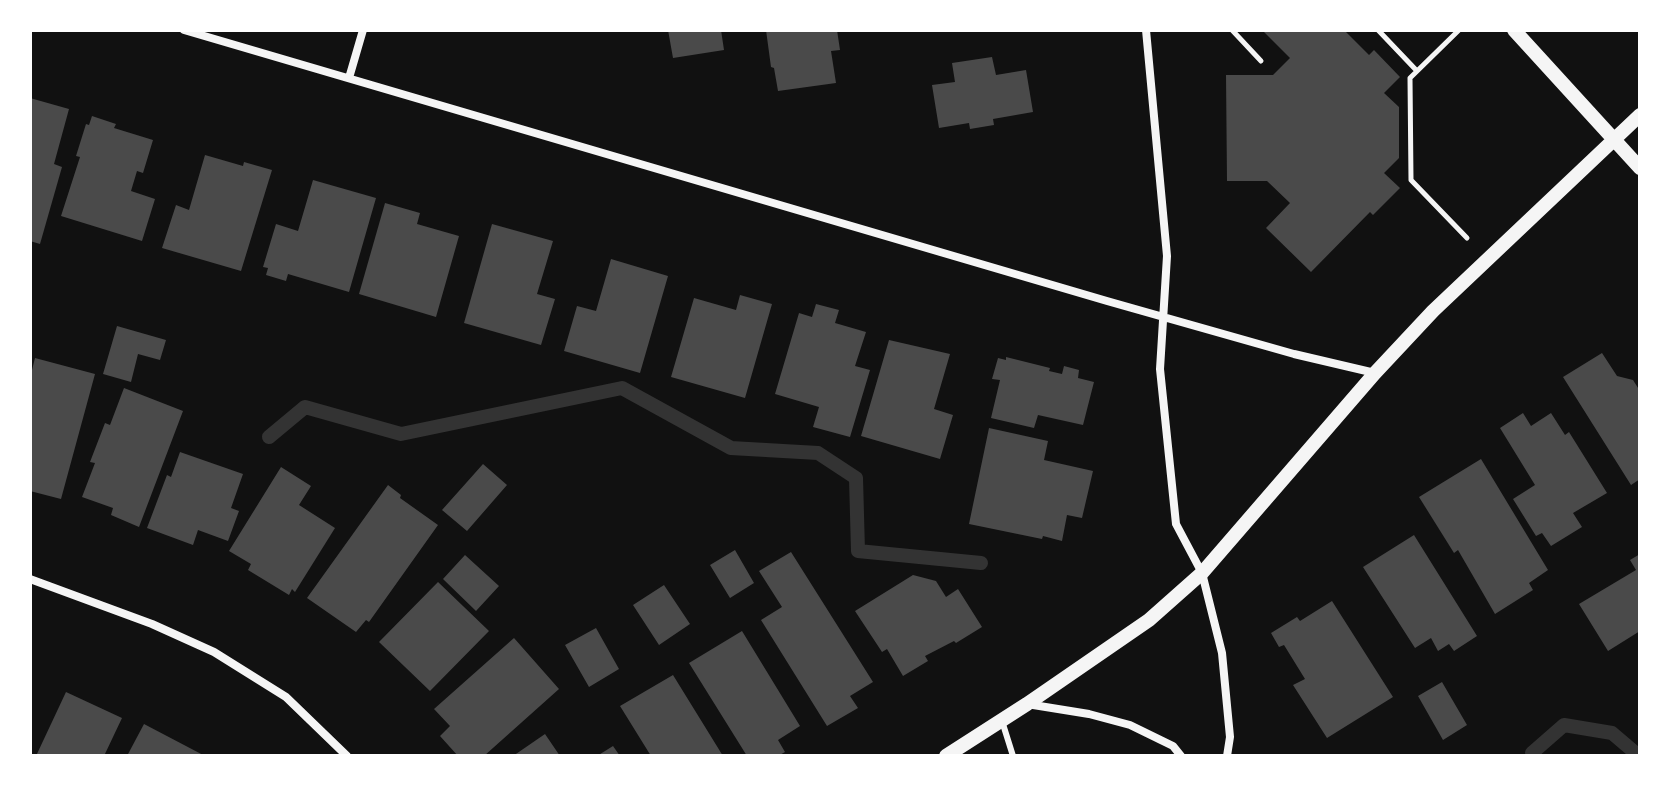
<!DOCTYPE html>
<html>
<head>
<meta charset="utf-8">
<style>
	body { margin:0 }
	#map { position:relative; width:1670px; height:786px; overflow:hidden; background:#111; font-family:Lato,sans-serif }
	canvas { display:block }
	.frame { position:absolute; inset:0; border:32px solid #fff; pointer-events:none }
</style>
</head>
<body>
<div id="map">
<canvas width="1670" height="786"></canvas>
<div class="frame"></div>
</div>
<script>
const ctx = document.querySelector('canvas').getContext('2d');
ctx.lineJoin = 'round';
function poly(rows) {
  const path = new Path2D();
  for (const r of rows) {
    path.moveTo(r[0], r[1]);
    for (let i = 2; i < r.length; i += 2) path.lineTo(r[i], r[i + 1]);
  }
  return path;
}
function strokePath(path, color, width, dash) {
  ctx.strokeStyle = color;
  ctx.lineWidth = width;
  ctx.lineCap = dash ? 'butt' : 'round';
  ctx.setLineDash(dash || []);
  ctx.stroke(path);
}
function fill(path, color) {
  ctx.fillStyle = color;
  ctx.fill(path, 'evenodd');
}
strokePath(poly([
	[269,437,305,407,401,434,622,388,731,448,818,453,856,478,858,551,981,563],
	[1532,753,1564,725,1612,733,1639,756]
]), '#333', 14);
fill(poly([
	[668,30,721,30,724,50,673,58],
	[766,30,837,30,840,50,831,51,836,83,778,91,774,68,771,67],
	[1262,30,1344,30,1369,55,1374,50,1400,77,1384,93,1399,107,1399,158,1384,173,1400,188,1373,215,1370,212,1311,272,1266,228,1290,203,1267,181,1227,181,1226,75,1273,75,1290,58],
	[992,57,996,75,1026,70,1033,112,993,119,994,125,970,129,969,123,939,128,932,85,955,82,952,63],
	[30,98,69,109,54,164,62,167,40,244,30,241],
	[92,116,116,124,114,128,153,140,143,173,137,171,131,191,155,199,142,241,61,216,80,157,76,156,86,124,89,125],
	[205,155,243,166,244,162,272,170,241,271,162,248,176,205,189,210],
	[313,180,376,198,349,292,288,274,286,281,266,275,268,268,263,267,276,224,298,231],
	[385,203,420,213,417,224,459,236,436,317,359,294],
	[492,224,553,241,537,294,555,299,541,345,464,323],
	[611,259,668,276,640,373,564,351,577,306,596,311],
	[740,295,772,304,745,398,671,377,694,298,736,310],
	[816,304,839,310,835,323,866,332,855,366,870,370,850,437,813,427,819,407,775,394,799,313,812,317],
	[117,326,166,340,160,360,138,354,131,382,103,374],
	[889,340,950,354,934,409,953,415,940,459,861,436],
	[1602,353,1617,376,1633,380,1640,391,1640,479,1631,485,1563,377],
	[1006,357,1050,368,1049,371,1062,374,1064,366,1079,370,1078,378,1094,382,1083,425,1038,415,1034,428,991,418,1000,380,992,379,998,358,1006,360],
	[35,358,95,374,61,499,30,491,30,378],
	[124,388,183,411,139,527,111,515,113,508,82,497,95,463,90,462,105,423,110,425],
	[1523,413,1531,426,1551,413,1565,435,1569,432,1607,493,1573,513,1582,527,1551,546,1542,533,1536,536,1513,499,1535,485,1500,428],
	[989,428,1048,441,1044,460,1093,471,1082,518,1067,515,1062,541,1043,536,1042,539,969,524],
	[180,452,243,474,231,508,239,511,228,541,198,530,193,545,147,528,167,475,171,477],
	[1481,459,1548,570,1529,583,1533,590,1495,614,1458,550,1454,553,1419,497],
	[483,464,507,485,467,531,442,510],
	[281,467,311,486,299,505,335,528,295,592,292,589,289,595,248,570,251,564,229,551],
	[388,485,401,495,400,498,438,525,369,622,366,620,356,632,307,598],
	[1414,535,1477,636,1454,651,1449,644,1438,651,1431,638,1415,648,1363,567],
	[735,550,754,583,730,598,710,565],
	[791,552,873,682,850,696,858,708,827,726,761,620,782,607,759,571],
	[1640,554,1640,631,1608,651,1579,604,1636,570,1630,560],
	[465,555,499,586,476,611,443,579],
	[913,575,936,581,946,597,958,589,982,627,956,643,954,641,925,656,928,661,903,676,887,649,882,652,855,611],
	[438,582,489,631,430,691,379,642],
	[664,585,690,624,659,645,633,605],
	[1332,601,1393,697,1327,738,1293,685,1305,679,1284,645,1279,647,1271,633,1297,617,1300,621],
	[596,628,619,669,589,687,565,645],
	[742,631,800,726,778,740,785,752,778,756,747,756,689,663],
	[514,638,559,689,484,756,458,756,440,736,450,726,434,709],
	[673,675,723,756,651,756,620,706],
	[1442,682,1467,725,1443,740,1418,696],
	[66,692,122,718,104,756,36,756],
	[144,724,205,756,127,756],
	[545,734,560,756,513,756],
	[613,746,620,756,597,756]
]), '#4a4a4a');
strokePath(poly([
	[1232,30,1261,61],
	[1378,30,1417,71],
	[1459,30,1410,78,1411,180,1467,238]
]), '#f5f5f5', 5);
strokePath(poly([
	[1002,721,1013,756]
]), '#f5f5f5', 6);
strokePath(poly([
	[184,30,1107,301,1294,354,1375,373],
	[1146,30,1167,256,1160,369,1176,524,1202,573,1222,653,1230,737,1227,756],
	[349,78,363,30],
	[30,579,152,624,214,652,286,697,347,756],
	[1027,704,1089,714,1130,725,1173,746,1181,756]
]), '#f5f5f5', 8);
strokePath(poly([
	[1514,30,1640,168],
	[946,756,1027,704,1149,620,1202,573,1375,373,1433,311,1640,115]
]), '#f5f5f5', 14);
</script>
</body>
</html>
